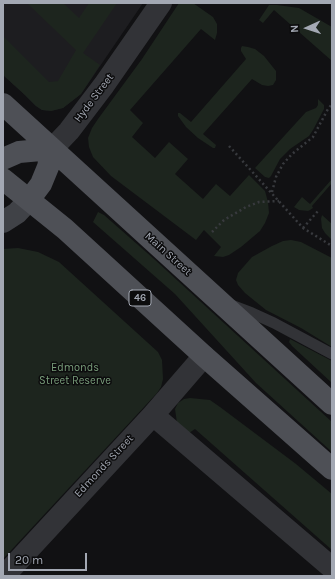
<!DOCTYPE html>
<html>
<head>
<meta charset="utf-8">
<style>
	body { margin:0 }
	#map { position:relative; width:335px; height:579px; overflow:hidden; background:#111113; font-family:Karla,sans-serif }
	canvas { display:block }
	.frame { position:absolute; inset:0; border:4px solid #a3a8b3; pointer-events:none }
	.north { position:absolute; left:287px; top:8px; width:40px; height:40px; -webkit-text-stroke:3px #0c0c0d; paint-order:stroke; rotate:267deg; font-size:11px; font-weight:700; line-height:16px; text-align:center; color:#a3a8b3 }
	.north::after { content:''; display:block; margin:auto; width:14px; height:18px; background:#a3a8b3; clip-path:polygon(50% 0,100% 100%,50% 72%,0 100%) }
	.scale { position:absolute; left:8px; top:553px; width:79px; height:18px; box-sizing:border-box; border:2px solid #a3a8b3; border-top:0; padding-left:5px; font-size:12px; line-height:14px; white-space:nowrap; color:#a3a8b3; -webkit-text-stroke:3px #0c0c0d; paint-order:stroke }
</style>
</head>
<body>
<div id="map">
<canvas width="335" height="579"></canvas>
<div class="frame"></div>
<div class="north">N</div>
<div class="scale">20 m</div>
</div>
<script>
const ctx = document.querySelector('canvas').getContext('2d');
ctx.lineJoin = 'round';
function fill(path, color) {
  ctx.fillStyle = color;
  ctx.fill(path, 'evenodd');
}
function poly(rows) {
  const path = new Path2D();
  for (const r of rows) {
    path.moveTo(r[0], r[1]);
    for (let i = 2; i < r.length; i += 2) path.lineTo(r[i], r[i + 1]);
  }
  return path;
}
function strokePath(path, color, width, dash) {
  ctx.strokeStyle = color;
  ctx.lineWidth = width;
  ctx.lineCap = dash ? 'butt' : 'round';
  ctx.setLineDash(dash || []);
  ctx.stroke(path);
}
function label(font, color, halo, rows, align = 'center') {
  ctx.font = font + ' Karla,sans-serif';
  ctx.lineWidth = 3;
  ctx.setLineDash([]);
  ctx.textBaseline = 'middle';
  ctx.strokeStyle = halo;
  ctx.fillStyle = color;
  for (const [text, x, y, turn = 0] of rows) {
    ctx.save();
    ctx.translate(x, y);
    ctx.rotate((+turn || 0) * Math.PI / 180);
    ctx.textAlign = isNaN(turn) ? turn : align;
    if (halo) ctx.strokeText(text, 0, 0);
    ctx.fillText(text, 0, 0);
    ctx.restore();
  }
}
fill(poly([
	[3,3,143,3,81,94,63,108,51,111,42,110,36,106,25,95,3,75]
]), '#1d1d20');
fill(poly([
	[27,3,63,3,79,18,89,3,117,3,83,53,100,65,81,94,63,108,51,111,42,110,36,106,25,95,3,75,3,36,49,82,58,81,76,50],
	[179,3,193,3,213,17,217,24,217,33,215,40,201,29,130,110,143,123,132,137,155,158,169,142,188,159,175,174,203,199,216,184,230,196,249,175,265,191,268,202,269,213,265,223,260,231,241,247,229,255,223,257,214,256,221,247,204,230,196,240,111,176,93,157,89,147,88,138,92,128,98,119,142,59],
	[269,5,277,5,299,8,332,27,332,61,274,10,263,23,259,20],
	[242,46,248,47,255,49,264,56,276,71,276,80,273,85,268,86,262,85,252,79,203,134,216,145,215,148,213,148,198,138,186,127,178,116,178,113,180,113,191,122,246,59,241,51,241,48],
	[318,99,324,105,324,109,313,130,309,136,290,149,280,159,271,176,269,178,265,177,255,168,306,112,316,108,318,105],
	[332,179,332,183,312,206,313,208,310,210,308,211,299,210,294,207,302,197,310,204],
	[98,212,104,215,154,259,332,422,332,452,256,383,175,294,93,222],
	[322,215,332,224,332,240,325,233,322,228,321,219],
	[291,240,301,242,332,258,332,347,301,328,266,310,245,293,238,285,236,280,238,273,252,257,272,246,283,241],
	[18,248,38,252,59,262,158,352,162,360,163,379,161,387,157,393,3,559,3,249],
	[290,339,332,361,332,383,292,346,289,342],
	[190,398,210,400,220,407,296,464,332,494,332,550,195,429,189,433,177,423,175,409,178,403,184,399]
]), '#1d251e');
strokePath(poly([
	[229,146,303,228,332,246],
	[272,192,276,177,283,164,292,154,313,137,328,109,332,104],
	[303,228,318,211],
	[212,232,224,220,246,207,259,202,279,201]
]), '#383a3e', 2.5, [2, 3]);
strokePath(poly([
	[231,305,252,313,274,323,332,354]
]), '#323337', 11);
strokePath(poly([
	[52,149,69,131,104,85,161,3],
	[153,415,332,568],
	[4,576,153,415,204,356]
]), '#323337', 22);
strokePath(poly([
	[3,222,17,213,29,200]
]), '#404247', 22);
strokePath(poly([
	[3,104,332,404],
	[3,159,19,152,52,149,48,167,41,184,29,200],
	[3,179,65,229,204,356,332,469]
]), '#4e5056', 22);
for (const [x, y, w] of [
	[140,298,22]
]) {
  const box = new Path2D();
  box.roundRect(x - w / 2, y - 8, w, 16, 3);
  ctx.fillStyle = '#0c0c0d';
  ctx.fill(box);
  strokePath(box, '#a3a8b3', 1);
}
label('bold 10px', '#a3a8b3', null, [
	["46",140,298]
]);
label('11px', '#a3a8b3', '#0c0c0d', [
	["Hyde Street",94,98,-53],
	["Main Street",168,254,42],
	["Edmonds Street",104,466,-47]
]);
label('11px', '#7a9e7c', '#0c0c0d', [
	["Edmonds",75,368],
	["Street Reserve",75,381]
]);
</script>
</body>
</html>
